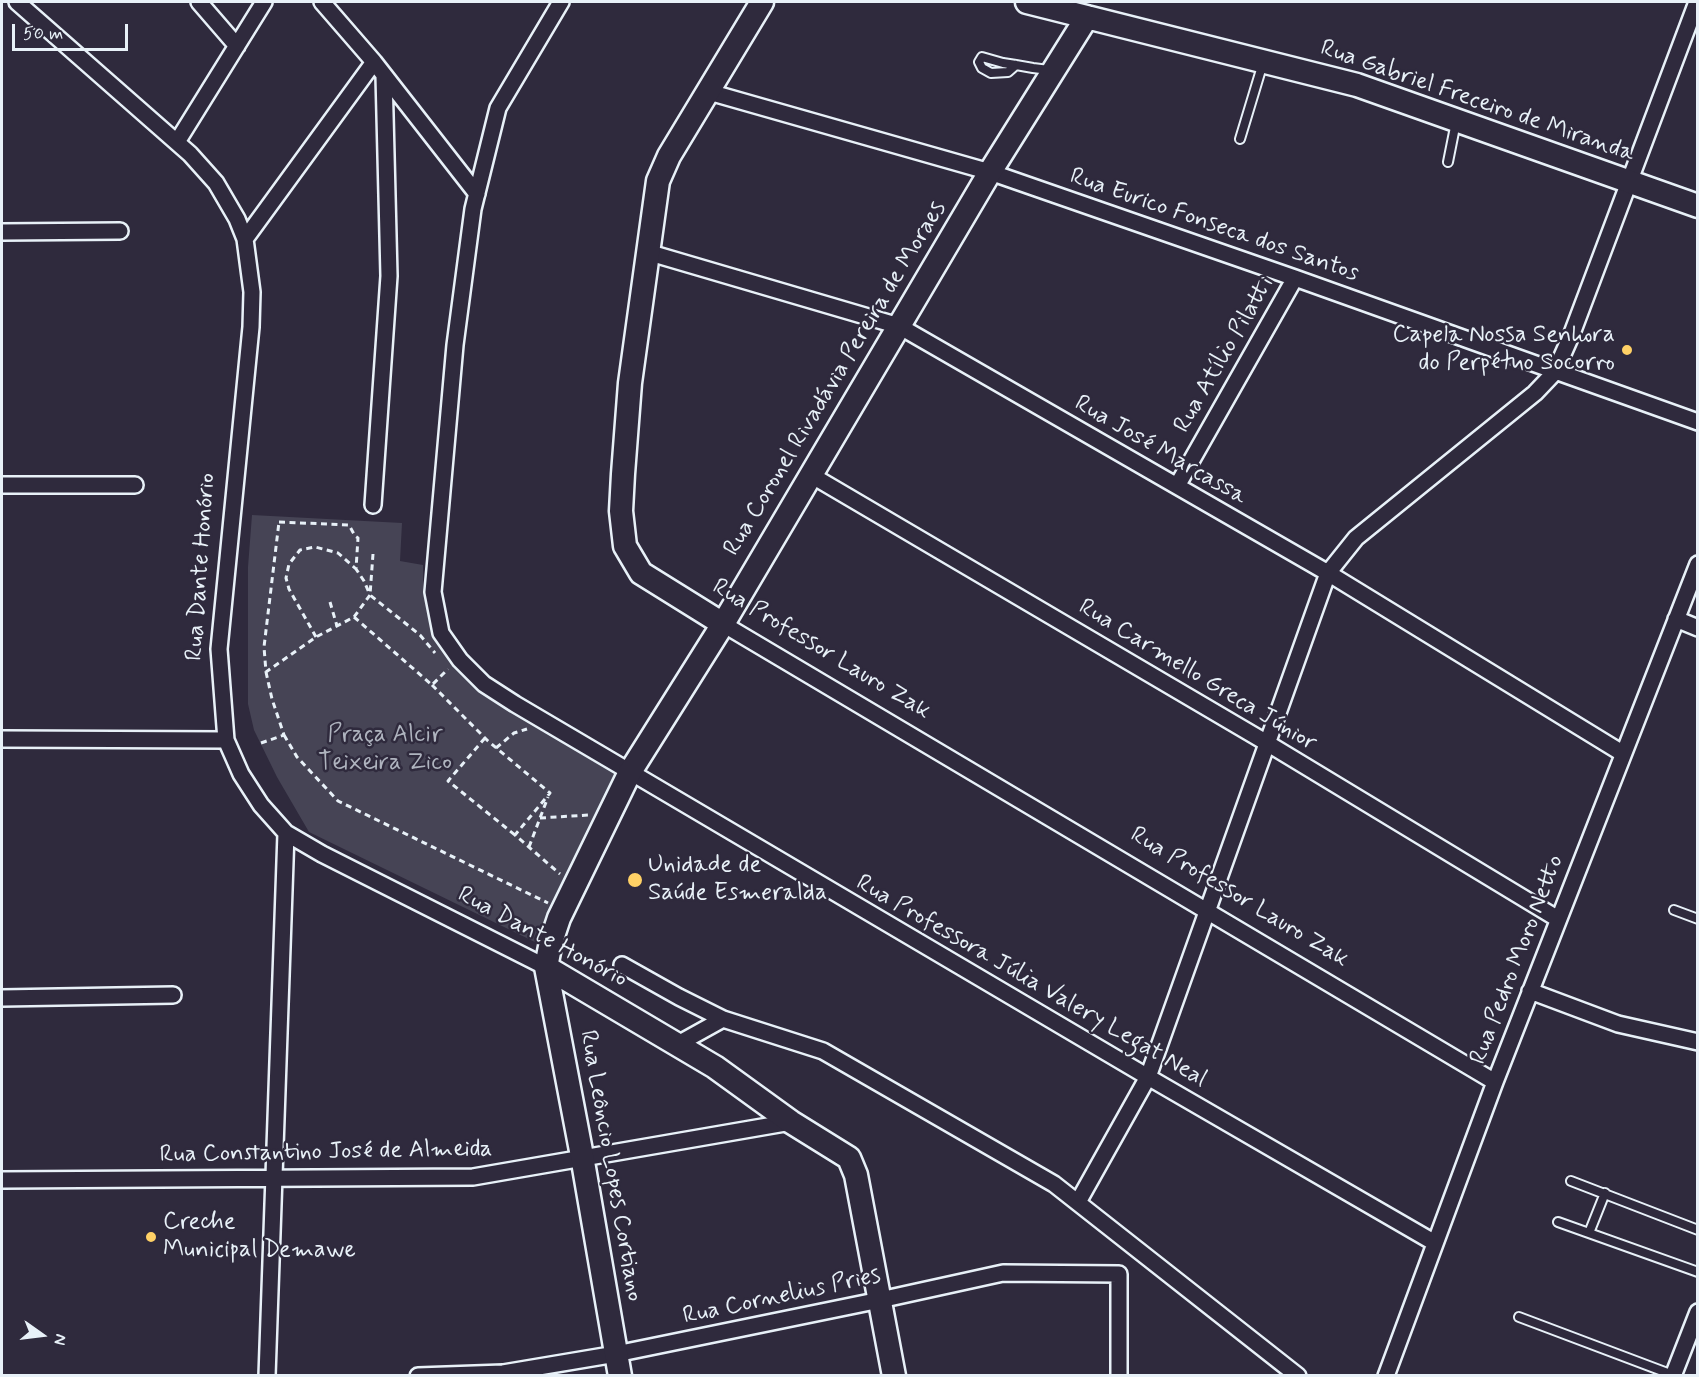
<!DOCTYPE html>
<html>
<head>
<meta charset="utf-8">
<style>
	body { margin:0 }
	#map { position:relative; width:1699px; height:1377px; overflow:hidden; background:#2f2a3d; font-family:Mynerve,sans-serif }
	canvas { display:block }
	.frame { position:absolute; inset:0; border:3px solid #e8f1f8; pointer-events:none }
	.north { position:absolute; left:12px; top:1305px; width:60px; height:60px; -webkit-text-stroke:4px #2f2a3d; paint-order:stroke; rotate:104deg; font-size:16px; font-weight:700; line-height:24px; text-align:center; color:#e8f1f8 }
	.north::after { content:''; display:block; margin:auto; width:21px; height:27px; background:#e8f1f8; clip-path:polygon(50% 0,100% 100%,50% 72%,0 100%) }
	.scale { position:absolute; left:12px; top:24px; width:116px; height:27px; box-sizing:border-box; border:3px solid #e8f1f8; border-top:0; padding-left:8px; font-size:18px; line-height:21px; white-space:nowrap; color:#e8f1f8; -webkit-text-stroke:4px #2f2a3d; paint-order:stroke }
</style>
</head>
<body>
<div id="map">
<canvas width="1699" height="1377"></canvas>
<div class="frame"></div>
<div class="north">N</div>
<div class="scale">50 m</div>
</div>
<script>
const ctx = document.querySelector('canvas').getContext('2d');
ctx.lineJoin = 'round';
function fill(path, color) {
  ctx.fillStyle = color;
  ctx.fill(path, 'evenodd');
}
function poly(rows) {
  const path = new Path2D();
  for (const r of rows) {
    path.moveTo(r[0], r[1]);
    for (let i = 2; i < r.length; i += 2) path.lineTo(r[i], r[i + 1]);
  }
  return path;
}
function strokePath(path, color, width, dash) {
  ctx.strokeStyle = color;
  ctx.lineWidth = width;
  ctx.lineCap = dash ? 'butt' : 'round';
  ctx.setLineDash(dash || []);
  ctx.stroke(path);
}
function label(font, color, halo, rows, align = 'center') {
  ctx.font = font + ' Mynerve,sans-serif';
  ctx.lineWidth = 5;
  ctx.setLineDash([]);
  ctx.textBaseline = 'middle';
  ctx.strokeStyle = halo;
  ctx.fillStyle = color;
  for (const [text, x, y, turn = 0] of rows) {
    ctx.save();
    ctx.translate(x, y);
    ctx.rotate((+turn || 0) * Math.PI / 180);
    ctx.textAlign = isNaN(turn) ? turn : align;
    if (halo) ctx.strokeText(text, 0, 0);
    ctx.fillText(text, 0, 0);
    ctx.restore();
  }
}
fill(poly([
	[252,515,402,523,400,561,423,565,423,592,433,633,451,662,478,688,619,774,541,945,309,832,277,777,254,730,248,704,248,567]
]), '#464455');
const lane = poly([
	[1016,65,1008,72,991,73,982,68,979,62,982,57,1003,63,1016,65,1033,68,1049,70],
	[1240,139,1263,63],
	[1448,162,1456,122],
	[1674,910,1698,919],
	[1571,1181,1698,1230],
	[1558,1222,1698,1272],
	[1589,1233,1605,1193],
	[1519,1317,1673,1375]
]);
const street = poly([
	[17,2,190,154,216,183,237,219,245,239,252,292,251,327,219,649,226,740,241,774,261,805,286,833,322,854,546,967],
	[199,2,237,46],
	[322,2,374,62,477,194],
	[561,2,498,108,473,209,455,345,433,592,441,633,460,660,484,684,515,704,1148,1077,1435,1243],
	[709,92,990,172,1295,278,1698,422],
	[177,142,264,2],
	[2,232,120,231],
	[245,239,374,62],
	[647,252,899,326,1328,573,1622,753],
	[811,475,1267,743,1558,919],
	[2,485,135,485],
	[1177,486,1295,278],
	[373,505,389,276,384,75],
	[1676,619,1698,628],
	[723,624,1495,1082],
	[2,739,226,740],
	[622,965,679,997,723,1019,823,1051,1054,1184,1298,1376],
	[1530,991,1618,1024,1698,1042],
	[2,998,173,995],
	[678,1044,723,1019],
	[2,1180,473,1177,791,1122],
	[1078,1202,1148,1077,1328,573,1356,538,1535,393,1555,372,1571,336,1697,2],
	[267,1376,286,833],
	[418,1376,503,1373,616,1354,880,1300,1003,1273,1119,1274,1119,1376],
	[1386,1376,1495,1082,1698,564],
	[1673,1376,1698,1312]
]);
const secondary = poly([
	[1027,2,1357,85,1698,206],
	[723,624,641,573,625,546,621,511,623,474,630,383,658,181,669,156,762,2],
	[546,967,715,1067,791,1122,849,1158,856,1175,894,1376],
	[620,1376,582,1156,546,967,551,942,559,918,630,772,723,624,990,172,1087,17]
]);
strokePath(lane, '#e8f1f8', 12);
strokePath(street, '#e8f1f8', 20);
strokePath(secondary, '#e8f1f8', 27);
strokePath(poly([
	[279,522,349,525,355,536,358,538,356,569,364,581,370,595,354,617,316,637,266,672,264,647,279,522],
	[373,554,370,595,420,635,435,653],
	[330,602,337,626],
	[354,617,432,685,448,669],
	[316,637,289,589,286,578,289,564,300,550,315,547,338,553,356,569],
	[432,685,488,741,550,793,515,835,560,874],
	[284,735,297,757,338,801,548,903],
	[485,738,448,781,515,835],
	[261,743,284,735,272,699,266,672],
	[496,748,514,733,527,729],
	[540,818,589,815],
	[529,847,548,797]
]), '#e8f1f8', 3, [6, 4.5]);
strokePath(lane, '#2f2a3d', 8);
strokePath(street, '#2f2a3d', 15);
strokePath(secondary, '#2f2a3d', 22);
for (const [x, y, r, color] of [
	[1627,350,6,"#ffd166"],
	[635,880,8,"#ffd166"],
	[151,1237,6,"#ffd166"]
]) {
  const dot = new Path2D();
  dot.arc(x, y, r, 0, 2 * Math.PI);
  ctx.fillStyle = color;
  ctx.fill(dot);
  strokePath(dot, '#2f2a3d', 2);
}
label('24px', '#e8f1f8', '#2f2a3d', [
	["Rua Gabriel Freceiro de Miranda",1477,102,19],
	["Rua Eurico Fonseca dos Santos",1214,226,19],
	["Rua Atílio Pilatti",1225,355,-60],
	["Rua Coronel Rivadávia Pereira de Moraes",836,379,-59],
	["Rua José Marcassa",1160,451,30],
	["Rua Dante Honório",202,567,-86],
	["Rua Professor Lauro Zak",821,650,31],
	["Rua Carmello Greca Júnior",1197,676,31],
	["Rua Professor Lauro Zak",1239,898,31],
	["Rua Dante Honório",542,938,28],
	["Rua Pedro Moro Netto",1518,960,-69],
	["Rua Professora Júlia Valery Legat Neal",1031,982,30],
	["Rua Constantino José de Almeida",326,1153,-1],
	["Rua Leôncio Lopes Cortiano",610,1166,80],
	["Rua Cornelius Pries",782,1297,-12]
]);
label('24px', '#e8f1f8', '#2f2a3d', [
	["Capela Nossa Senhora",1615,336,"right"],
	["do Perpétuo Socorro",1615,364,"right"],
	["Unidade de",648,866],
	["Saúde Esmeralda",648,894],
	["Creche",163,1223],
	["Municipal Demawe",163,1251]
], 'left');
label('24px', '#afb4bf', '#2f2a3d', [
	["Praça Alcir",385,736],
	["Teixeira Zico",385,764]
]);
</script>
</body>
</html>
